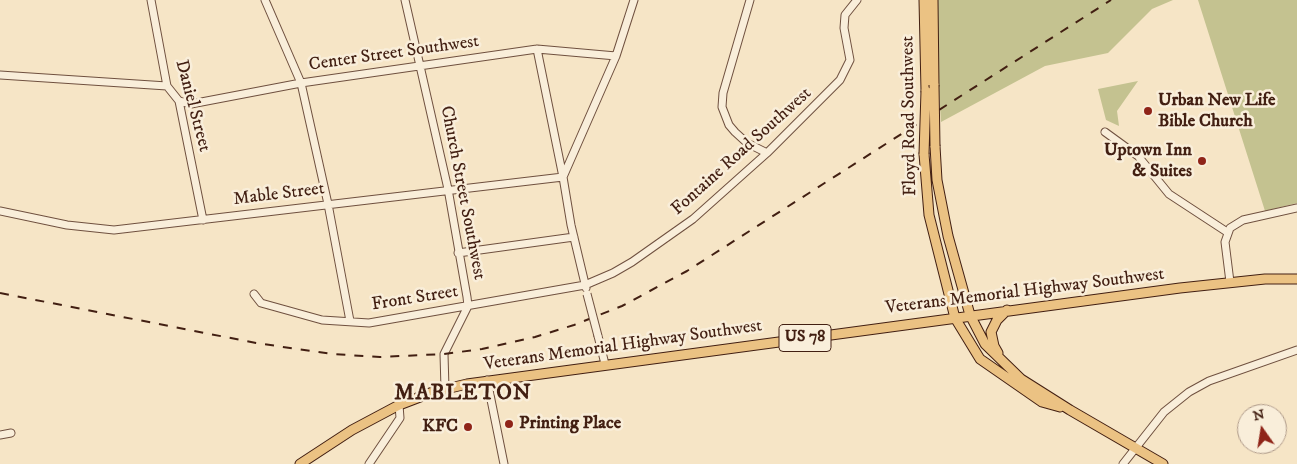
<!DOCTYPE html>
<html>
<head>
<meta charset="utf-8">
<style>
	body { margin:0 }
	#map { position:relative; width:1297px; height:464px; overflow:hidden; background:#f6e5c6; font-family:"IM FELL DW Pica",serif }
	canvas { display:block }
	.north { position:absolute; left:1237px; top:404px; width:50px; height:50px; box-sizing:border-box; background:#f9eeda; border:1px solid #b09b8a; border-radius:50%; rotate:347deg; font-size:14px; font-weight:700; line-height:20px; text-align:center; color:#421f12 }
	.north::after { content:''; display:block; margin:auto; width:18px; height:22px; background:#8f2418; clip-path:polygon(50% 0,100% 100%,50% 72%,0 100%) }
</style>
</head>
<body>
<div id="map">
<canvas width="1297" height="464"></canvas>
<div class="north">N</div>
</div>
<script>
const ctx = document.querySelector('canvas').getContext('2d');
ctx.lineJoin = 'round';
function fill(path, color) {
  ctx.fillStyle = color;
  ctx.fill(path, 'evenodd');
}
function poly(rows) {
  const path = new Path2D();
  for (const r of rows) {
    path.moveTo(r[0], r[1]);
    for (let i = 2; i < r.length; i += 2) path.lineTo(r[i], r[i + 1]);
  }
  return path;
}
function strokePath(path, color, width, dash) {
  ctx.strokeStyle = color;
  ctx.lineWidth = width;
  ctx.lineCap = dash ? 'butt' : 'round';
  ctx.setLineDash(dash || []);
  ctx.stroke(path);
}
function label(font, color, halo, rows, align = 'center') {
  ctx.font = font + ' "IM FELL DW Pica",serif';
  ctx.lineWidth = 5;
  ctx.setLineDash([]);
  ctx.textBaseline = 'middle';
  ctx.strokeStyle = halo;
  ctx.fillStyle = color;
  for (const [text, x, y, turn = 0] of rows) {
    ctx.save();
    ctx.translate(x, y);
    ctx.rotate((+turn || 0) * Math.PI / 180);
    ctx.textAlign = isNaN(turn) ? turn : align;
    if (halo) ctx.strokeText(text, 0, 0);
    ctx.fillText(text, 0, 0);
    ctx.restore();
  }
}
fill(poly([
	[933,0,1173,0,1152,9,1108,53,1045,66,941,122],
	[1198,0,1297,0,1297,203,1265,211],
	[1138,81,1117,111,1119,126,1106,120,1098,89]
]), '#c4c290');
const minor = poly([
	[151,0,167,86,179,101,203,220],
	[265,0,301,83,328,204,350,321],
	[405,0,448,189,467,297,468,306,444,354,445,389],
	[750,0,723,93,722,107,729,125,735,132,747,143,767,153],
	[0,75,167,86],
	[179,101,191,104,301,83,537,49,616,56],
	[1105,132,1138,156,1169,194,1227,232],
	[0,211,67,225,114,230,563,177,537,49],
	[458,253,574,237],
	[1230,282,1225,242,1230,228,1243,220,1297,208],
	[586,288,571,225,563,177,616,56,634,0],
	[254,294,261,303,322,320,369,323,585,285,613,273,632,262,693,219,767,153,840,80,850,60,844,28,845,15,857,0],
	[598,336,605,364],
	[487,380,504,464],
	[0,435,11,433],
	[369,464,400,418,399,405],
	[1123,464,1164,412,1189,392,1209,381,1297,350]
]);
const major = poly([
	[924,0,926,91],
	[933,0,934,85],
	[935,146,937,180,948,236,970,315,985,344,1021,379,1070,410,1163,464],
	[924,154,929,215,955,318,980,359,1042,402,1060,407],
	[998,353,994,346,991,332,997,320,1007,310],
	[300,464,352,430,399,405,433,392,467,384,1180,288,1265,279,1297,279]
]);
strokePath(minor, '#6f503f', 9);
strokePath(major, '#421f12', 11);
strokePath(minor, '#f9eeda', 7);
strokePath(major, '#ebc283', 9);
strokePath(poly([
	[0,293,256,343,332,354,380,357,444,354,482,349,535,337,574,325,622,306,687,271,1111,0]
]), '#421f12', 2, [9, 9]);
const minorBridge = poly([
	[587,294,598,336]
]);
const majorBridge = poly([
	[934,85,935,146],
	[924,154,926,91]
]);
strokePath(minorBridge, '#6f503f', 9, []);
strokePath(majorBridge, '#421f12', 11, []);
strokePath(minorBridge, '#f9eeda', 7);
strokePath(majorBridge, '#ebc283', 9);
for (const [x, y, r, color] of [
	[1148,111,5,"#8f2418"],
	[1202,161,5,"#8f2418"],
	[509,424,5,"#8f2418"],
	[468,427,5,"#8f2418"]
]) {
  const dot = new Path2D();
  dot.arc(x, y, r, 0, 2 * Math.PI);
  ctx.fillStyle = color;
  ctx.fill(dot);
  strokePath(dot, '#f9eeda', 2);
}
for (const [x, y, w] of [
	[805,338,52]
]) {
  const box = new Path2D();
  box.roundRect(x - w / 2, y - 13.5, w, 27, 4);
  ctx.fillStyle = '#f9eeda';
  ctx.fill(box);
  strokePath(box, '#421f12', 1);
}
label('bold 16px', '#421f12', null, [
	["US 78",805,338]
]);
label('18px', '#421f12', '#f9eeda', [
	["Center Street Southwest",394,54,-8],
	["Daniel Street",192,106,75],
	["Floyd Road Southwest",910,116,-91],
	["Fontaine Road Southwest",742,152,-42],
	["Church Street Southwest",462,193,79],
	["Mable Street",279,195,-7],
	["Veterans Memorial Highway Southwest",1025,292,-7],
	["Front Street",415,299,-9],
	["Veterans Memorial Highway Southwest",623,346,-8]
]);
label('bold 18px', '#421f12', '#f9eeda', [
	["Urban New Life",1158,101],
	["Bible Church",1158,122],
	["Uptown Inn",1192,151,"right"],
	["& Suites",1192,172,"right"],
	["Printing Place",519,424],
	["KFC",458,427,"right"]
], 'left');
ctx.letterSpacing = '1px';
label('bold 22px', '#421f12', '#f9eeda', [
	["MABLETON",463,394]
]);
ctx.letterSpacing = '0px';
</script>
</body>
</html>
